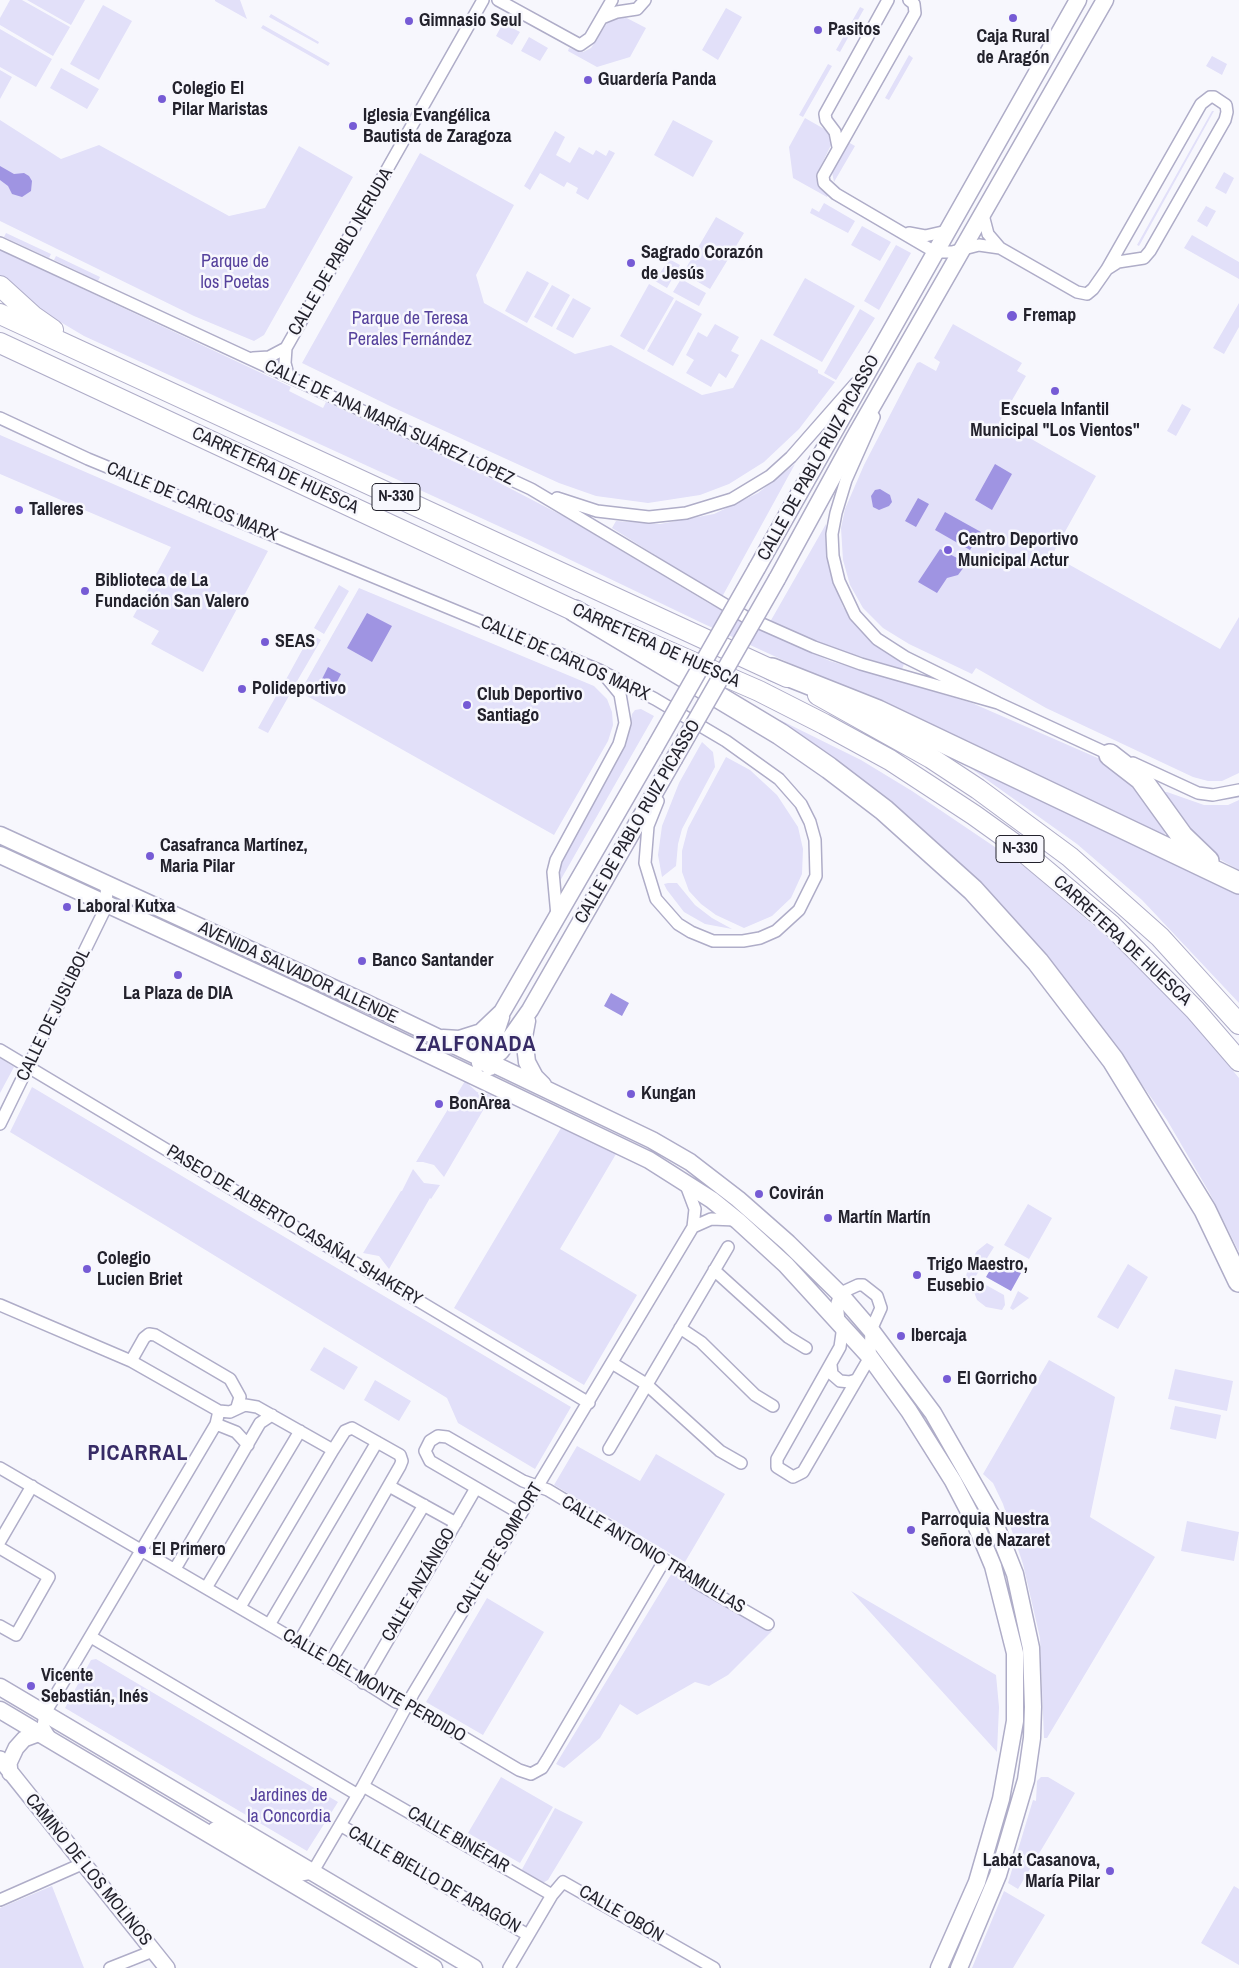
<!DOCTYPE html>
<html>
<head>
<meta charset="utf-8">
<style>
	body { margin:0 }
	canvas { display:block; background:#f7f7fd }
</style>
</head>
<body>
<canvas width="1239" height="1968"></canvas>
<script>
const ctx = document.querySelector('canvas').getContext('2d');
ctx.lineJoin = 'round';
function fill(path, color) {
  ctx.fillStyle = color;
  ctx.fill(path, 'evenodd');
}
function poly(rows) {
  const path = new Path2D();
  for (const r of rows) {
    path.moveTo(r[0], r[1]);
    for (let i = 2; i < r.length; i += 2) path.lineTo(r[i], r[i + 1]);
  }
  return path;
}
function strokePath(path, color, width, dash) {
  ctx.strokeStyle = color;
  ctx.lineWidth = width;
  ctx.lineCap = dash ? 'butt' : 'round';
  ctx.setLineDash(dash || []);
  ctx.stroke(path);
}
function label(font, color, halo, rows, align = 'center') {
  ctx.font = font + ' "Archivo Narrow",sans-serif';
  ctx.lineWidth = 5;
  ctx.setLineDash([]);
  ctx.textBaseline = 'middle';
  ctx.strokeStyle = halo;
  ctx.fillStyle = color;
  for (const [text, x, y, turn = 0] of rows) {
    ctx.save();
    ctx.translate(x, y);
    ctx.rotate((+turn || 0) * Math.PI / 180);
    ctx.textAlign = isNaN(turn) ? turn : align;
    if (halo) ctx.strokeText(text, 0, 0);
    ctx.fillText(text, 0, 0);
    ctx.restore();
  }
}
fill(poly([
	[10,0,22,0,70,27,53,56,0,25,0,18],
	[27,0,85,0,71,25],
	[215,0,240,0,247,19,215,1],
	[103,5,132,21,99,80,70,64],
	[860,7,864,9,840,52,836,50],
	[726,8,742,17,718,60,702,50],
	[271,14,319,42,318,44,269,17],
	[621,15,646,28,630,57,597,67,568,51,569,48,583,52,591,48,609,20],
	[503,23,520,32,512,45,496,36],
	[263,25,330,63,328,66,261,28],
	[0,29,52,59,36,87,0,67],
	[529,37,548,48,540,61,521,51],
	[909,55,913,58,889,100,885,98],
	[1212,56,1227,64,1222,75,1206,66],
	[828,64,832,66,803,117,799,115],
	[61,68,99,89,87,109,50,88],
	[0,70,12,77,0,99],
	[1212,111,1214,111,1139,246,1137,245],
	[805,118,826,130,831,137,831,145,816,176,818,186,828,195,827,197,793,178,789,147],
	[0,120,61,159,99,145,229,216,265,208,299,146,353,177,264,335,254,341,194,316,0,221],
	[673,120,713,141,693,177,654,155],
	[555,131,565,137,556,155,570,163,579,147,593,155,596,150,606,156,609,150,615,153,588,200,576,193,578,188,567,182,564,187,540,173,530,190,524,186],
	[848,142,855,146,834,182,832,172],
	[420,153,514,205,476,275,484,303,575,354,611,345,702,395,733,388,761,339,818,370,818,373,835,382,799,429,764,462,729,484,700,495,648,503,596,496,559,483,392,407,302,363],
	[1224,172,1234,178,1226,194,1215,188],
	[824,203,855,221,848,233,810,213,812,208,819,212],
	[1206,206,1216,211,1207,227,1197,221],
	[716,217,744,233,710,289,683,273],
	[862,226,891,242,880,261,851,245],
	[6,233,51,254,49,258,4,237],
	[1192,235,1239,262,1239,279,1184,248],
	[896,245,911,253,879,310,864,301],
	[0,250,291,387,289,391,323,408,326,402,492,479,565,517,710,604,776,637,830,661,972,703,1100,759,1130,779,1164,829,1165,835,702,623,529,540,84,336,37,308,0,277],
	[56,256,100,277,98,281,54,260],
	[669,259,680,265,667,288,655,281],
	[527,271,549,283,527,323,505,311],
	[805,278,855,306,822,362,773,335],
	[681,279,706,293,699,306,673,292],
	[649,284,674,298,644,350,620,336],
	[552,285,570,295,552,327,534,317],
	[573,298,591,308,573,338,556,329],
	[676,300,702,314,673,366,647,351],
	[1239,303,1239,327,1224,354,1213,348],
	[860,309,875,318,836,380,824,373],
	[715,324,739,337,731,351,739,355,726,378,719,373,711,387,686,373,694,360,686,355,698,332,707,337],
	[953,324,1022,363,1017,371,1026,376,1000,421,1096,476,1052,555,1220,649,1239,617,1239,773,1222,781,1208,781,1193,777,1046,708,976,668,972,674,909,644,883,628,863,608,850,585,843,560,841,528,845,509,864,465,917,363,920,362,936,371,940,362,934,358],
	[1182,404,1191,409,1176,436,1167,431],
	[0,435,268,551,203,672,151,644,159,631,133,617,171,547,0,474],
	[795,464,722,597,612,528,616,521,660,524,714,514,758,493],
	[826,524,830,572,843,607,867,638,904,664,902,669,835,649,770,622],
	[339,585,349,591,324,634,314,628],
	[359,588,594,686,607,699,612,712,613,725,608,741,554,835,300,692],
	[311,634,321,640,293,688,284,683],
	[280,689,290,694,268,733,258,728],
	[641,709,654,716,560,881,559,870,562,858,626,743,632,714,635,710],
	[780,720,861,760,912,791,1026,868,1132,958,1193,1022,1239,1078,1239,1252,1209,1192,1167,1120,1090,1011,1041,951,779,722],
	[702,742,713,752,715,767,682,829,678,844,676,866,662,877,658,855,662,826,679,783],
	[726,757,750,770,777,795,798,827,803,849,802,874,791,898,772,916,744,928,716,915,701,904,689,891,682,872,682,851,688,828],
	[969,767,1239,895,1239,1003,1142,900,1077,844],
	[1167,792,1204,805,1228,805,1239,800,1239,870,1210,854,1159,793],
	[668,883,677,883,695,905,712,918,732,929,705,924,684,912,667,890,664,884],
	[0,1058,14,1067,0,1093],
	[465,1081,477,1092,492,1095,444,1177,434,1165,423,1162,416,1162],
	[32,1087,571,1407,535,1469,458,1423,447,1398,168,1227,10,1132],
	[561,1128,616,1154,560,1249,637,1295,584,1385,454,1308],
	[413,1169,424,1183,440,1185,431,1199,430,1198,389,1269,379,1256,363,1253,401,1191,402,1191],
	[1028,1204,1052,1218,1029,1259,1004,1245],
	[987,1243,994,1247,969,1287,966,1276,969,1264,977,1251],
	[1128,1264,1148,1277,1118,1329,1097,1317],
	[986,1285,1004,1295,1005,1305,1002,1310,986,1307,977,1300,974,1292],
	[1018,1291,1029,1298,1013,1310,1010,1308],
	[324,1347,358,1367,344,1390,310,1370],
	[1049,1360,1115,1397,1090,1517,1155,1557,1047,1738,1044,1738,1040,1638,1023,1564,1003,1504,993,1483,983,1474],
	[1175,1369,1233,1381,1227,1411,1168,1399],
	[375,1380,411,1401,399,1421,364,1400],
	[1175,1406,1221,1415,1216,1439,1170,1429],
	[577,1446,640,1481,656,1454,725,1494,685,1562,554,1485],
	[1187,1521,1239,1532,1234,1561,1181,1551],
	[672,1573,772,1631,728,1675,709,1686,695,1682,637,1715,620,1704,600,1738,564,1768,556,1764],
	[851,1591,996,1675,999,1707,997,1752],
	[487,1598,544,1632,483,1735,426,1702],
	[96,1659,338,1802,307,1851,65,1708,91,1660],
	[501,1777,553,1807,520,1863,468,1833],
	[1041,1777,1048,1777,1075,1793,1018,1889,1008,1883,1033,1800,1036,1801,1037,1781],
	[555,1808,583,1822,548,1880,537,1886,519,1875],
	[52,1886,84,1968,0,1968,0,1908],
	[1234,1886,1239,1889,1239,1965,1201,1943],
	[1004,1891,1045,1915,1013,1968,972,1968]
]), '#e2e0f9');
fill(poly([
	[0,166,14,174,24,173,29,176,32,181,31,191,22,197,12,194,8,186,0,180],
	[995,464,1012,474,992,510,975,500],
	[880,489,890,495,892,502,889,506,879,510,873,507,871,496,875,490],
	[918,498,929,504,916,527,905,521],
	[945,512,981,532,970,550,935,530],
	[940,549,957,558,956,562,964,567,958,575,947,578,937,593,918,582],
	[367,613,392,626,372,662,347,648],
	[328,667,341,674,331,693,318,687],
	[611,993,629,1003,622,1016,604,1006],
	[996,1259,1021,1273,1011,1291,986,1277]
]), '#9f94e2');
const minor = poly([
	[498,0,580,45,590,38,612,0],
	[909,0,914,4,915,13,823,176,824,183,836,194,935,252,952,252,979,245,1000,248,1077,292,1087,294,1093,289,1107,269,1201,104,1210,97,1214,97,1226,105,1227,112,1225,120,1150,251,1144,258,1118,262,1107,269],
	[602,18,617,12,637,9,645,0],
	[838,147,835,132,826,120,825,114,888,0],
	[983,215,988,234,1000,248],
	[909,233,925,236,947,231],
	[0,243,531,489,744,616,814,647,861,664,998,703],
	[253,358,269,357,286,348],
	[288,375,285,363,286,348,483,0],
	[874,417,846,480,836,513,832,534,833,556,839,581,855,615,877,639,905,657,998,703,1113,756],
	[0,418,88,459,599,670,655,699,726,741,779,779,801,804,810,822,815,840,816,876,799,910,776,931,760,938,743,941,713,941,691,932,678,924,656,899,645,863,648,826,658,801],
	[557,498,597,511,649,517,686,513,732,499,770,476,791,457,856,383],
	[1133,763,1198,793,1213,795,1239,790],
	[557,916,553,872,556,860,619,744,625,723,620,694,606,677],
	[0,1050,589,1403],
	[0,1124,107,905,106,885],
	[693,1227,711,1219,736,1220],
	[714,1270,788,1337,806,1348],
	[0,1305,131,1361,219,1411,230,1412,245,1405,257,1407,333,1450,345,1431,352,1428,400,1455,402,1461,400,1466,299,1642],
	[839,1321,837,1303,840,1294,845,1291,858,1285,863,1285,877,1296,881,1308,871,1330,870,1357,803,1472,793,1477,777,1467,777,1459,840,1347,843,1326],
	[680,1328,701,1342,755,1395,773,1406],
	[131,1361,144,1338,149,1334,155,1335,230,1379,240,1397,237,1407],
	[612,1363,646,1384,720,1451,741,1463],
	[831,1365,832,1374,840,1381,850,1382,856,1380],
	[216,1424,236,1432,248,1445],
	[609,1449,728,1247],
	[0,1468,331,1661,396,1702,407,1704,519,1770,531,1774,542,1768,547,1760,664,1561],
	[389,1486,456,1523],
	[521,1514,430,1461,425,1451,430,1441,438,1436,447,1437,523,1481,548,1490,685,1572,697,1583,768,1624],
	[0,1541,32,1486],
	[0,1548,49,1577,16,1635,0,1626],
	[175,1569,260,1423,272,1415],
	[206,1588,300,1431],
	[240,1607,333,1450],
	[269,1625,377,1442],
	[91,1637,358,1795],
	[331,1661,424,1505],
	[363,1683,476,1488],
	[51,1739,43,1726,45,1713,216,1424,219,1411],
	[363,1786,552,1895],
	[340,1825,528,1935],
	[214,1828,289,1871,301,1875,312,1873,363,1786,413,1694,693,1227,695,1209,686,1185],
	[0,1900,84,1863],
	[110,1968,153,1951],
	[509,1968,552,1895,563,1882,714,1968]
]);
const tertiary = poly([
	[0,1759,167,1968],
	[10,1773,9,1763,16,1748,24,1739,40,1733]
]);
const secondary = poly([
	[757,568,1078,0],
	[777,579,854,438,1105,0],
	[0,835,366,1003,652,1140,690,1162,738,1199,788,1243,840,1294,871,1330,933,1413,992,1516,1015,1574,1031,1648,1033,1707,1032,1738,1026,1780,998,1875,959,1968],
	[0,855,300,993,649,1160,712,1200,738,1221,786,1265,870,1357,909,1411,953,1481,975,1523,993,1566,1015,1653,1015,1721,1001,1799,977,1882,939,1968],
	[527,1021,524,1037,527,1062,535,1077,543,1085],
	[443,1038,459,1039,481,1032,502,1012,654,749],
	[480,1063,489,1061,501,1051,530,1010,674,759],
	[490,1067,489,1053,501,1017],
	[0,1687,474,1968],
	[0,1710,434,1968]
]);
const trunk = poly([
	[0,286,33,316,53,330],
	[0,314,787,677],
	[0,343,590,618],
	[626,633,759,691,824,724,890,760,974,815,1013,843,1111,925,1195,1010,1239,1061],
	[818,695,931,758,978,789,1070,857,1160,937,1239,1024]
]);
const motorway = poly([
	[575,611,780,734,829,768,884,810,973,890,1038,962,1113,1060,1205,1210,1239,1281],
	[772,669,878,711,1239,883],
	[1110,755,1141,779,1182,836,1208,861]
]);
strokePath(minor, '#afadc8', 14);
strokePath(tertiary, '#afadc8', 18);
strokePath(secondary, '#afadc8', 19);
strokePath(trunk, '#afadc8', 22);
strokePath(motorway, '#afadc8', 24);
strokePath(minor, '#fff', 11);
strokePath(tertiary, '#fff', 15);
strokePath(secondary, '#fff', 16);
strokePath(trunk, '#fff', 20);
strokePath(motorway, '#fff', 21);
const secondaryBridge = poly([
	[654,749,757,568],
	[674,759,777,579]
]);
strokePath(secondaryBridge, '#afadc8', 19, []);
strokePath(secondaryBridge, '#fff', 16);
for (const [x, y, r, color] of [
	[1013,18,5,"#765bd5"],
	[409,21,5,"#765bd5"],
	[818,30,5,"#765bd5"],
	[588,80,5,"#765bd5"],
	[162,99,5,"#765bd5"],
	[353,126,5,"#765bd5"],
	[631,263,5,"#765bd5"],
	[1012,316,6,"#765bd5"],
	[1055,391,5,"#765bd5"],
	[19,510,5,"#765bd5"],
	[948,550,5,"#765bd5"],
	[85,591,5,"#765bd5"],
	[265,642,5,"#765bd5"],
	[242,689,5,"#765bd5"],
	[467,705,5,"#765bd5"],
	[150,856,5,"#765bd5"],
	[67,907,5,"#765bd5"],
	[362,961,5,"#765bd5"],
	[178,975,5,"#765bd5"],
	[631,1094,5,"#765bd5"],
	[439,1104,5,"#765bd5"],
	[759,1194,5,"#765bd5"],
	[828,1218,5,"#765bd5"],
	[87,1269,5,"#765bd5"],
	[917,1275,5,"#765bd5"],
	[901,1336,5,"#765bd5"],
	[947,1379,5,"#765bd5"],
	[911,1530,5,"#765bd5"],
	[142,1550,5,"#765bd5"],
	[31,1686,5,"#765bd5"],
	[1110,1871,5,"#765bd5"]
]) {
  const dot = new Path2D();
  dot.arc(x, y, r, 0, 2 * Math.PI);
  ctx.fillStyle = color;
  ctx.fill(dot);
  strokePath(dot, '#f7f7fd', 2);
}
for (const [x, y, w] of [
	[396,497,48],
	[1020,849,48]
]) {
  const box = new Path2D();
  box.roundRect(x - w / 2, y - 13.5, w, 27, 4);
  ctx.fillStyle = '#f7f7fd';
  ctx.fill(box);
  strokePath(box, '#23222c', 1);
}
label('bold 16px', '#23222c', null, [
	["N-330",396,497],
	["N-330",1020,849]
]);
label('bold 18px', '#23222c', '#f7f7fd', [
	["Gimnasio Seul",419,21],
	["Pasitos",828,30],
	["Caja Rural",1013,37,"center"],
	["de Aragón",1013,58,"center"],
	["Guardería Panda",598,80],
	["Colegio El",172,89],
	["Pilar Maristas",172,110],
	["Iglesia Evangélica",363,116],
	["Bautista de Zaragoza",363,137],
	["Sagrado Corazón",641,253],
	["de Jesús",641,274],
	["Fremap",1023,316],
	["Escuela Infantil",1055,410,"center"],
	["Municipal \"Los Vientos\"",1055,431,"center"],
	["Talleres",29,510],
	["Centro Deportivo",958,540],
	["Municipal Actur",958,561],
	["Biblioteca de La",95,581],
	["Fundación San Valero",95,602],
	["SEAS",275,642],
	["Polideportivo",252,689],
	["Club Deportivo",477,695],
	["Santiago",477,716],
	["Casafranca Martínez,",160,846],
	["Maria Pilar",160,867],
	["Laboral Kutxa",77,907],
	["Banco Santander",372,961],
	["La Plaza de DIA",178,994,"center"],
	["Kungan",641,1094],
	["BonÀrea",449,1104],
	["Covirán",769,1194],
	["Martín Martín",838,1218],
	["Colegio",97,1259],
	["Lucien Briet",97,1280],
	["Trigo Maestro,",927,1265],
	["Eusebio",927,1286],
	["Ibercaja",911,1336],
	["El Gorricho",957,1379],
	["Parroquia Nuestra",921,1520],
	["Señora de Nazaret",921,1541],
	["El Primero",152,1550],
	["Vicente",41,1676],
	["Sebastián, Inés",41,1697],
	["Labat Casanova,",1100,1861,"right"],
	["María Pilar",1100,1882,"right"]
], 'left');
label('18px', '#23222c', '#f7f7fd', [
	["CALLE DE PABLO NERUDA",341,252,-60],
	["CALLE DE ANA MARÍA SUÁREZ LÓPEZ",389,423,25],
	["CALLE DE PABLO RUIZ PICASSO",819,458,-61],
	["CARRETERA DE HUESCA",275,471,25],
	["CALLE DE CARLOS MARX",192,502,22],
	["CARRETERA DE HUESCA",656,646,24],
	["CALLE DE CARLOS MARX",565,659,24],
	["CALLE DE PABLO RUIZ PICASSO",638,822,-60],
	["CARRETERA DE HUESCA",1122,941,43],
	["AVENIDA SALVADOR ALLENDE",298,973,25],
	["CALLE DE JUSLIBOL",54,1015,-64],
	["PASEO DE ALBERTO CASAÑAL SHAKERY",294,1226,31],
	["CALLE DE SOMPORT",500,1549,-59],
	["CALLE ANTONIO TRAMULLAS",653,1555,31],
	["CALLE ANZÁNIGO",419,1585,-60],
	["CALLE DEL MONTE PERDIDO",374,1686,30],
	["CALLE BINÉFAR",458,1840,30],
	["CAMINO DE LOS MOLINOS",88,1870,51],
	["CALLE BIELLO DE ARAGÓN",434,1880,30],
	["CALLE OBÓN",621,1914,30]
]);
label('18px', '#55419c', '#f7f7fd', [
	["Parque de",235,262],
	["los Poetas",235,283],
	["Parque de Teresa",410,319],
	["Perales Fernández",410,340],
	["Jardines de",289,1796],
	["la Concordia",289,1817]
]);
ctx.letterSpacing = '1px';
label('bold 22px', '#372b66', '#f7f7fd', [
	["ZALFONADA",476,1045],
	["PICARRAL",138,1454]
]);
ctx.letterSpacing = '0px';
</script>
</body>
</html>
